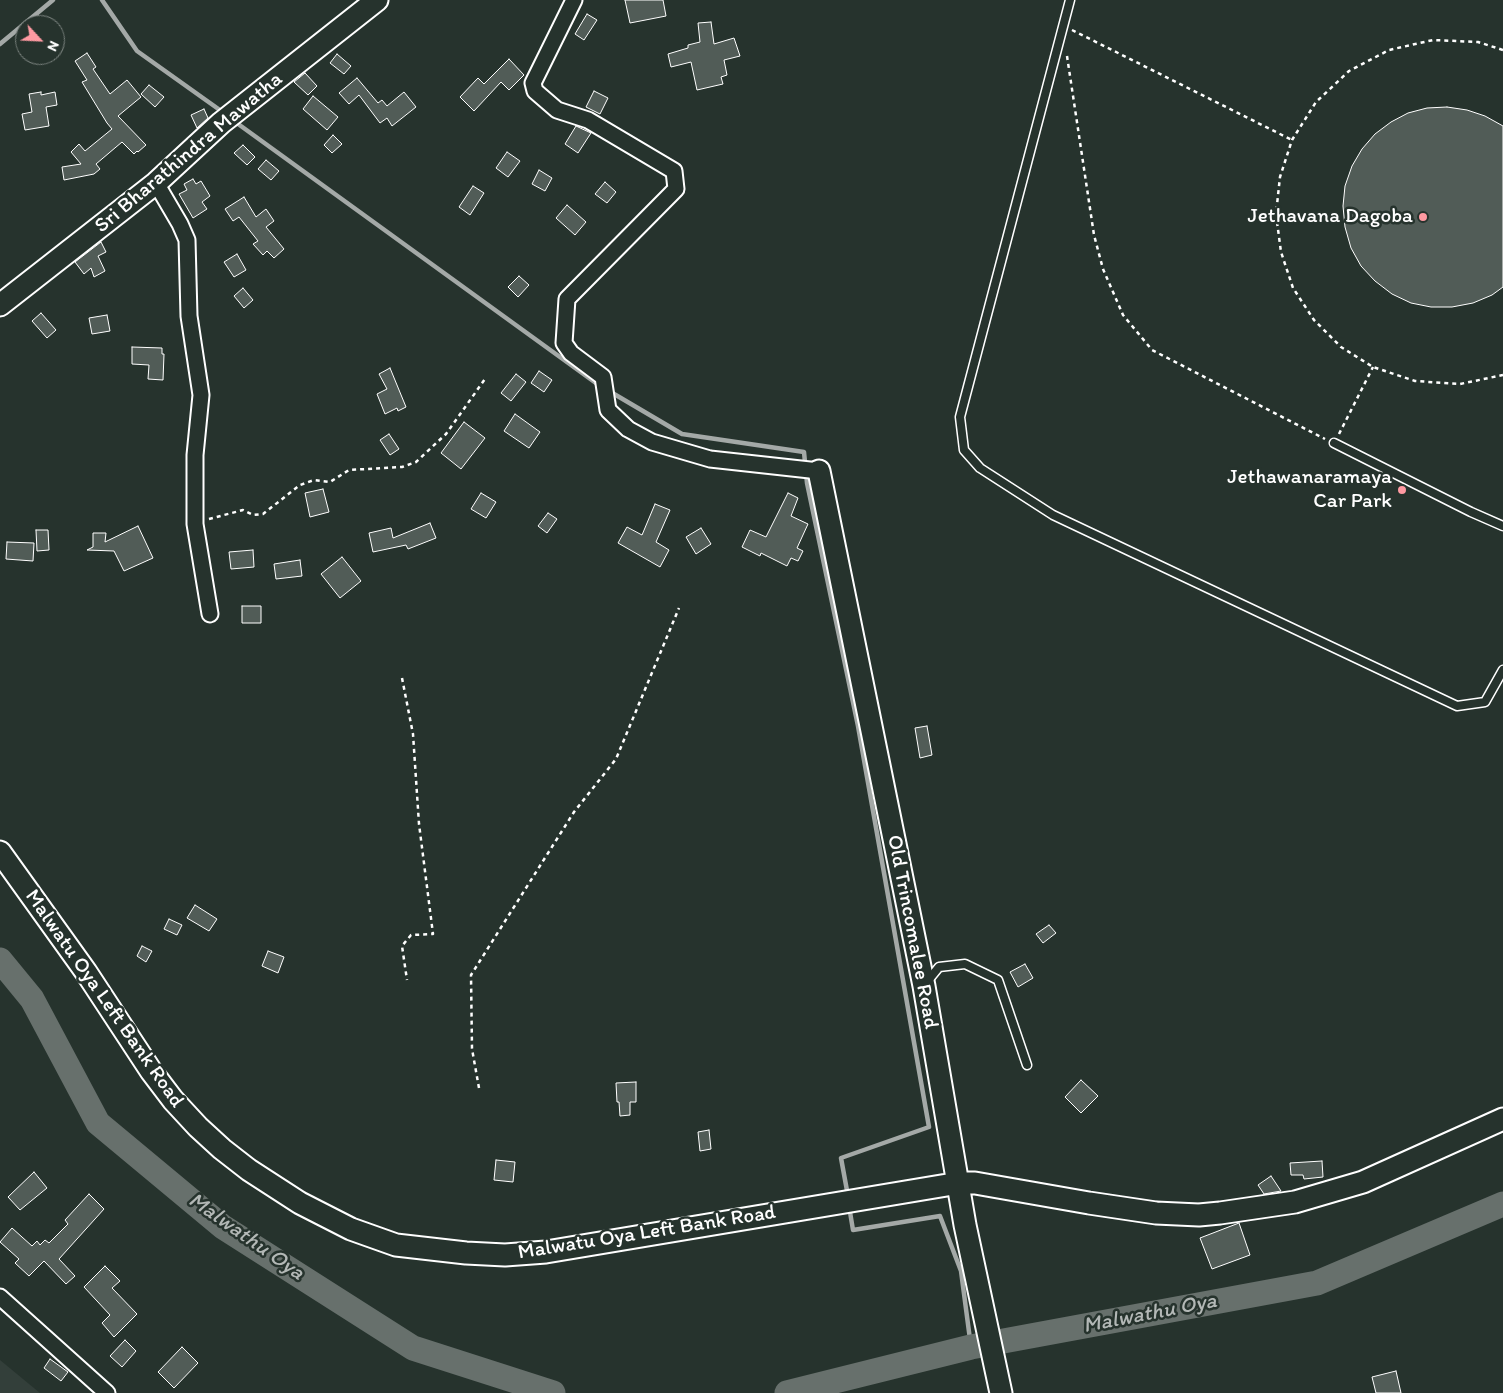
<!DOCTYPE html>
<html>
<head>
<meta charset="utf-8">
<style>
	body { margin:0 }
	#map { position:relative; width:1503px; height:1393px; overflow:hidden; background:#26332d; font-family:Itim,sans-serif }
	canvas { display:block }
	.north { position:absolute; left:15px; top:15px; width:50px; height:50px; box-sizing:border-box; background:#26332d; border:1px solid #7d8581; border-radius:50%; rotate:115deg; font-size:14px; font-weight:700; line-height:20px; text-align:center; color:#fff }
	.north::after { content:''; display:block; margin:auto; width:18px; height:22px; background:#ff9aa2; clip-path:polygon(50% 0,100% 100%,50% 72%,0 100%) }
</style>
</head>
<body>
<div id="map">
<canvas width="1503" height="1393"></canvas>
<div class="north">N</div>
</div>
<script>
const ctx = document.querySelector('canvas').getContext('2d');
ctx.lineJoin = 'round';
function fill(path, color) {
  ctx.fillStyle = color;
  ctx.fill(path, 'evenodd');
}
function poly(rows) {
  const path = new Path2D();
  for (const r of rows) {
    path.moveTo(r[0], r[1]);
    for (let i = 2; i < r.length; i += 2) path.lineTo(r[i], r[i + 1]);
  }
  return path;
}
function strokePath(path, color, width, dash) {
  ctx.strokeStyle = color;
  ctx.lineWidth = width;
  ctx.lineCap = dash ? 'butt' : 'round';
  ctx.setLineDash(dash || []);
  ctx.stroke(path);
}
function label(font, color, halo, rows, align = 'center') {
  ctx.font = font + ' Itim,sans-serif';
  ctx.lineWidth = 5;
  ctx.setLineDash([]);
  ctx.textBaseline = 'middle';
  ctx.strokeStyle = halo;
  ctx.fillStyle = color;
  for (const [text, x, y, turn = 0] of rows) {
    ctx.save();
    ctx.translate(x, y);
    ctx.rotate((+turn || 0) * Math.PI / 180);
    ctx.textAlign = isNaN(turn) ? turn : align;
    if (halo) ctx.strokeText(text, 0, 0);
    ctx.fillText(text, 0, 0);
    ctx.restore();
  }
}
fill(poly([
	[0,1360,40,1393,0,1393]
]), '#333f3a');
strokePath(poly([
	[102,0,137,51,224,113],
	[0,44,53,0],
	[234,121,600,386],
	[609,391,682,434,804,452,807,483,858,726,929,1127,841,1158,848,1196],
	[849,1206,853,1230,940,1216,961,1271,971,1347]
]), '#a4a9a7', 4.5);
strokePath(poly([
	[0,960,32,999,98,1123,223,1227,413,1348,553,1393],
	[787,1393,971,1347,1317,1283,1503,1204]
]), '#67706c', 25);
const building = poly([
	[625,0,663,0,666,16,630,23,625,0],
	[587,14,597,20,584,40,575,34,587,14],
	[711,22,714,44,734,38,740,56,724,60,727,75,721,77,723,84,697,90,691,62,671,67,668,54,688,48,688,45,700,42,698,23,711,22],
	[87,53,96,67,93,69,110,94,127,80,141,97,118,116,146,145,138,152,137,151,134,154,122,142,96,164,100,169,94,174,64,180,62,167,81,164,71,152,79,144,85,151,112,129,107,123,82,82,87,80,75,61,87,53],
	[337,54,351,66,344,74,330,63,337,54],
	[509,59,524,75,509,90,501,82,474,111,460,97,478,78,484,84,509,59],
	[305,73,317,86,308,95,294,82,305,73],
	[357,78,378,103,382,100,387,106,404,92,416,107,392,126,387,118,380,123,359,95,349,104,339,93,357,78],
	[149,85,164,97,155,107,141,94,149,85],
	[594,91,608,98,600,114,586,107,594,91],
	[41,92,41,95,55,92,57,105,46,107,49,126,25,130,22,114,32,112,29,94,41,92],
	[313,96,338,117,327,130,303,109,313,96],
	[1447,107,1467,110,1485,116,1503,126,1503,287,1492,295,1473,303,1452,307,1431,307,1411,303,1392,294,1375,281,1361,266,1351,248,1345,227,1343,206,1345,186,1352,166,1362,149,1375,134,1391,122,1408,113,1427,108,1447,107],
	[204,109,208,118,197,128,191,115,204,109],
	[576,126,591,133,578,153,565,144,576,126],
	[333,135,342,144,332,153,324,145,333,135],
	[243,145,255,157,247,165,234,153,243,145],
	[507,152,520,161,508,177,496,168,507,152],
	[266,160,279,171,271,180,258,169,266,160],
	[539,170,552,178,545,191,532,184,539,170],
	[193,179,196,184,201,181,210,196,202,202,207,209,193,218,179,194,187,190,184,184,193,179],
	[605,182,616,192,607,203,595,194,605,182],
	[473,186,484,193,470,215,459,207,473,186],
	[244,197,256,217,266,209,274,221,266,227,284,249,274,258,267,251,263,255,253,244,258,241,239,217,233,221,225,209,244,197],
	[567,205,586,222,575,235,556,218,567,205],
	[101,242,106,252,98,256,105,271,94,277,91,268,84,274,75,262,101,242],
	[237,254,246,270,234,277,224,262,237,254],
	[519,276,529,285,518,297,508,287,519,276],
	[243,288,253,300,244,308,234,296,243,288],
	[41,313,56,330,47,338,32,321,41,313],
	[107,315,110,331,92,334,89,318,107,315],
	[132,347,162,348,162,354,164,354,163,380,148,379,149,365,132,364,132,347],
	[390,368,406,407,398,411,397,408,385,414,377,394,387,389,379,374,390,368],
	[539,371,552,380,544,392,531,383,539,371],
	[516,374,526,382,511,401,501,393,516,374],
	[515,414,540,432,529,448,504,431,515,414],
	[464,422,485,438,461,469,441,453,464,422],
	[389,434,399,449,390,455,380,440,389,434],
	[323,489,329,512,310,517,305,493,323,489],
	[481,493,496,502,486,518,471,509,481,493],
	[788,493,798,498,791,516,808,524,797,548,803,551,798,561,791,558,787,566,761,553,760,556,742,547,750,530,766,537,788,493],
	[655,504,670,510,656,542,669,550,660,567,618,543,627,527,642,535,655,504],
	[548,513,557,519,547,533,538,526,548,513],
	[430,523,436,538,408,549,406,545,373,552,369,533,391,528,393,538,430,523],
	[138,526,153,558,124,571,114,551,87,550,93,547,93,533,106,533,105,542,138,526],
	[701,528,711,544,696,554,686,537,701,528],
	[36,530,48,530,49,550,37,551,36,530],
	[7,542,34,543,33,561,6,559,7,542],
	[253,550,254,567,231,569,229,552,253,550],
	[342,557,361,581,340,598,321,574,342,557],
	[300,560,302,576,276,579,274,564,300,560],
	[242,606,261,606,261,623,242,623,242,606],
	[927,726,932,755,920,758,915,728,927,726],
	[195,905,217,919,209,931,187,918,195,905],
	[169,919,182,925,177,935,164,929,169,919],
	[1049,925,1056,933,1043,943,1036,934,1049,925],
	[142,946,152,951,146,962,137,956,142,946],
	[268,951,284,957,278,973,262,966,268,951],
	[1025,964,1033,978,1018,987,1010,972,1025,964],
	[1081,1080,1098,1096,1081,1113,1065,1097,1081,1080],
	[636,1082,636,1102,630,1102,630,1115,620,1116,619,1102,617,1102,616,1083,636,1082],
	[709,1130,711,1149,700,1151,698,1132,709,1130],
	[496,1160,515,1162,513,1182,494,1180,496,1160],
	[1322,1161,1323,1177,1304,1179,1303,1175,1291,1175,1290,1163,1322,1161],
	[34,1172,47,1188,20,1210,8,1197,34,1172],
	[1271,1176,1281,1191,1264,1194,1258,1185,1271,1176],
	[89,1194,104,1209,59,1259,75,1276,66,1284,44,1261,29,1276,15,1263,19,1259,0,1242,12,1228,32,1246,37,1241,40,1245,45,1240,49,1243,68,1224,65,1220,89,1194],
	[1239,1223,1250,1255,1212,1269,1200,1238,1239,1223],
	[105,1266,120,1281,112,1288,137,1314,114,1337,102,1323,110,1315,84,1287,105,1266],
	[125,1340,136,1351,122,1367,110,1356,125,1340],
	[182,1347,198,1363,174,1388,158,1372,182,1347],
	[50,1359,68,1372,61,1381,44,1368,50,1359],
	[1396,1371,1401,1393,1376,1393,1372,1377,1396,1371]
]);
fill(building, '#515c57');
strokePath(building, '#fff', 1);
const lane = poly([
	[1070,0,960,417,964,450,980,468,1053,515,1457,706,1485,702,1503,670],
	[1334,443,1471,512,1503,526],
	[926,983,939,967,965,964,998,980,1027,1065]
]);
const street = poly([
	[574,0,533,83,535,91,557,110,588,120,674,171,676,189,567,299,564,343,571,353,603,377,608,410,628,429,652,442,710,459,819,471],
	[156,183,180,224,187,240,189,316,201,395,195,455,195,524,210,614],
	[0,1297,107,1393]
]);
const secondary = poly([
	[0,305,156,183,221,123,377,0],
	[819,471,924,986,965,1225,1001,1393],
	[0,852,86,972,151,1071,173,1100,198,1127,222,1149,249,1170,300,1203,351,1229,396,1245,466,1253,505,1255,546,1252,959,1183,975,1183,1089,1203,1156,1213,1199,1215,1220,1213,1295,1202,1363,1182,1503,1119]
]);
strokePath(lane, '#fff', 11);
strokePath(street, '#fff', 19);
strokePath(secondary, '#fff', 25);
strokePath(poly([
	[1072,30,1292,140],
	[1503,50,1478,42,1433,40,1389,50,1349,71,1316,102,1292,140,1280,177,1276,214,1281,252,1293,288,1314,320,1341,347,1373,367,1415,381,1460,384,1503,375],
	[1067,56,1094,235,1103,269,1123,315,1152,350,1325,439],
	[1339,434,1373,367],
	[209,519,243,510,253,515,263,514,300,485,314,480,330,482,349,470,402,467,416,462,446,434,485,379],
	[402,678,413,734,419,824,433,934,411,935,402,946,407,980],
	[479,1088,472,1049,471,975,574,812,616,759,679,608]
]), '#fff', 2.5, [4, 4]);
strokePath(lane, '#26332d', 8);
strokePath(street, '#26332d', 15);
strokePath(secondary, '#26332d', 21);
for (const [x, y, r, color] of [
	[1423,217,5,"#ff9aa2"],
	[1402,490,5,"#ff9aa2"]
]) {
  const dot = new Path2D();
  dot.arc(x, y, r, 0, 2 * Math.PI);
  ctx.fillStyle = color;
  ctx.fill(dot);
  strokePath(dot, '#26332d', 2);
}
label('21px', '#fff', '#26332d', [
	["Sri Bharathindra Mawatha",189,153,-40],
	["Old Trincomalee Road",912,932,79],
	["Malwatu Oya Left Bank Road",104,999,55],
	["Malwatu Oya Left Bank Road",647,1233,-9]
]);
label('21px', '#fff', '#26332d', [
	["Jethavana Dagoba",1413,217],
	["Jethawanaramaya",1392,478],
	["Car Park",1392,502]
], 'right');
label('italic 22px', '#b3b8b6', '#26332d', [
	["Malwathu Oya",246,1237,35],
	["Malwathu Oya",1150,1314,-11]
]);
</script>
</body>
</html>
